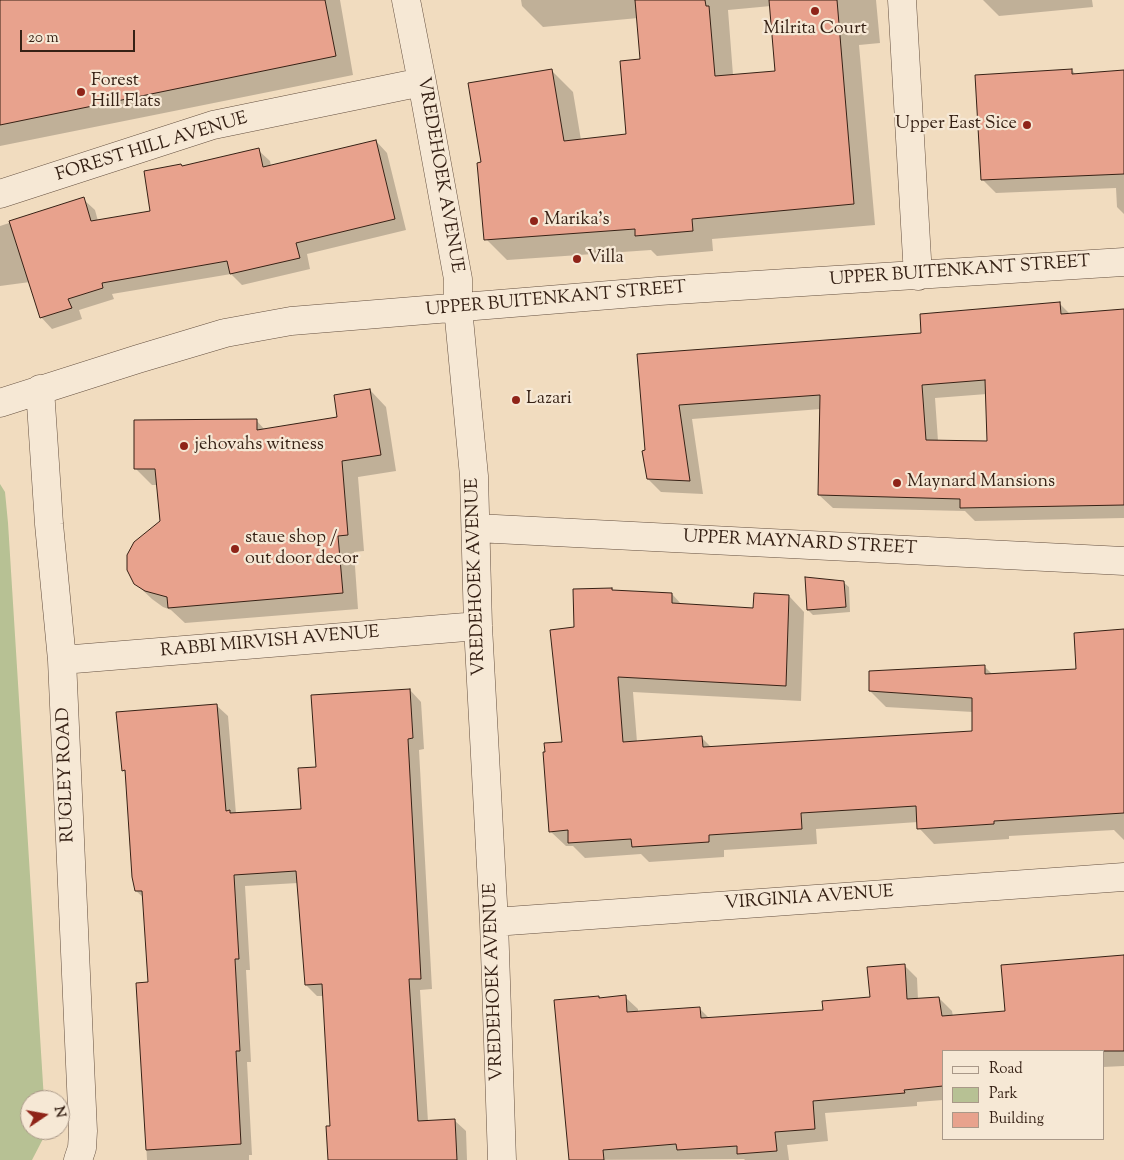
<!DOCTYPE html>
<style>
body{margin:0}
#map{position:relative;width:1124px;height:1160px;overflow:hidden;background:#f1dcbf;font-family:"Sorts Mill Goudy",serif}
canvas{display:block}
.legend{position:absolute;left:942px;top:1050px;width:162px;height:90px;box-sizing:border-box;background:#f6e8d5;border:1px solid #a99888;margin:0;padding:6px 9px;list-style:none;font-size:15px;color:#362115}
.legend li{display:flex;align-items:center;gap:10px;height:25px}
.legend b{width:25px;border:1px solid #a99888}
.north{position:absolute;left:20px;top:1090px;width:50px;height:50px;box-sizing:border-box;background:#f6e8d5;border:1px solid #a99888;border-radius:50%;rotate:78deg;font-size:14px;font-weight:700;line-height:20px;text-align:center;color:#362115}
.north::after{content:'';display:block;margin:auto;width:18px;height:22px;background:#8f2418;clip-path:polygon(50% 0,100% 100%,50% 72%,0 100%)}
.scale{position:absolute;left:20px;top:30px;width:115px;height:22px;box-sizing:border-box;border:2px solid #362115;border-top:0;padding-left:6px;font-size:15px;line-height:18px;white-space:nowrap;color:#362115;-webkit-text-stroke:4px #f6e8d5;paint-order:stroke}
</style>
<div id="map">
<canvas width="1124" height="1160"></canvas>
<ul class="legend">
<li><b style="height:6px;background:#f6e8d5"></b>Road</li>
<li><b style="height:14px;background:#b7c194"></b>Park</li>
<li><b style="height:14px;background:#e8a28d"></b>Building</li>
</ul>
<div class="north">N</div>
<div class="scale">20 m</div>
</div>
<script>
const ctx = document.querySelector('canvas').getContext('2d');
ctx.lineJoin = 'round';
function paint(path, color) { ctx.fillStyle = color; ctx.fill(path, 'evenodd'); }
const poly = rows => new Path2D(rows.map(r => 'M' + r).join(''));
function strokePath(path, color, width, dash) { ctx.strokeStyle = color; ctx.lineWidth = width; ctx.lineCap = dash ? 'butt' : 'round'; ctx.setLineDash(dash || []); ctx.stroke(path); }
function label(font, color, halo, rows, align = 'center') {
  ctx.font = font + ' "Sorts Mill Goudy",serif'; ctx.lineWidth = 4.5; ctx.setLineDash([]); ctx.textBaseline = 'middle'; ctx.strokeStyle = halo; ctx.fillStyle = color; for (const [text, x, y, turn = 0] of rows) {
    ctx.save(); ctx.translate(x, y); ctx.rotate((+turn || 0) * Math.PI / 180); ctx.textAlign = isNaN(turn) ? turn : align; if (halo) ctx.strokeText(text, 0, 0); ctx.fillText(text, 0, 0); ctx.restore();
  }
}
const green = poly([
 [0,484,5,492,8,523,44,1100,30,1100,30,1130,46,1130,46,1133,32,1160,0,1160]
]);
const shadow = poly([
 [18,0,340,0,353,75,0,146,0,77],
 [521,0,876,0,880,43,859,45,875,225,712,239,713,251,657,256,651,250,507,260,486,239,482,163,552,71,573,92,581,140,627,135,641,60,638,18,543,27,522,6],
 [771,6,777,72,733,75,728,10],
 [983,0,1092,0,1093,7,999,16],
 [1072,70,1076,75,1124,71,1124,214,1117,207,1116,188,996,193,982,179],
 [376,141,387,153,406,230,307,254,310,269,242,285,231,274,112,294,114,299,79,310,82,319,52,329,41,317,30,282,0,286,0,226,83,199,95,210,98,221,152,212,182,167,258,150,270,161,271,166],
 [1059,303,1071,315,1124,311,1124,518,975,521,965,511,833,508,819,495,821,409,692,419,703,494,661,492,648,479,638,355,923,334],
 [987,394,988,442,938,441,935,398],
 [370,390,386,407,396,471,358,477,364,551,354,552,358,609,185,623,171,610,163,607,152,599,135,583,161,521,158,485,152,485,136,469,256,420,265,430,339,418],
 [843,582,849,587,850,612,813,615,808,610],
 [613,591,672,594,682,605,754,609,789,596,804,612,801,701,633,692,637,742,701,737,712,748,973,732,973,712,886,707,870,691,984,666,993,675,1077,670,1124,631,1124,840,1114,830,1009,836,1009,839,934,844,919,828,918,822,816,829,817,844,724,850,724,857,649,862,641,854,585,858,573,846,566,846,550,831,563,743,575,628],
 [410,690,421,702,424,749,419,750,432,989,420,990,428,1122,454,1120,466,1131,467,1160,329,1160,331,1127,324,996,317,996,306,985,298,883,245,886,250,970,246,970,251,1062,247,1062,252,1155,249,1155,249,1160,147,1160,138,984,149,983,144,898,136,891,127,774,123,770,216,705,228,716,236,814,302,811,317,768],
 [1124,957,1124,1066,1103,1067,1103,1051,943,1051,943,1100,917,1102,917,1106,825,1113,828,1141,787,1145,789,1160,745,1160,744,1159,571,1160,599,997,601,999,625,997,638,1009,638,1012,699,1008,710,1019,824,1011,872,998,904,965,917,978,918,1000,939,998,952,1011,953,1017,1006,1012]
]);
const building = poly([
 [0,0,325,0,336,56,0,125,0,0],
 [635,0,705,0,706,6,709,6,715,76,775,71,769,0,837,0,854,204,692,219,693,231,635,236,635,229,484,240,477,163,481,162,468,83,552,69,564,141,626,134,620,61,640,59,635,0],
 [1072,69,1072,74,1124,70,1124,174,981,180,975,75,1072,69],
 [376,140,395,219,296,243,300,258,230,274,227,261,102,283,103,288,68,299,72,308,40,318,9,221,84,197,91,221,150,211,144,171,181,164,182,166,259,148,263,167,376,140],
 [1060,302,1061,314,1124,309,1124,505,960,508,960,499,818,495,820,395,679,405,690,481,647,479,642,451,645,450,637,354,921,333,920,314,1060,302],
 [985,380,987,441,926,440,922,385,985,380],
 [370,389,381,455,342,461,348,535,338,536,343,593,168,608,167,597,145,591,134,584,127,570,127,555,134,542,160,521,155,469,134,469,134,420,257,419,257,430,337,417,334,395,370,389],
 [805,577,844,581,846,607,807,610,805,577],
 [612,588,612,590,672,593,672,603,753,608,754,593,789,595,786,686,618,677,623,742,702,736,703,747,972,731,972,698,869,691,869,671,985,665,985,674,1076,669,1074,633,1124,629,1124,813,994,821,994,824,917,829,916,806,801,813,802,829,709,835,709,842,632,847,631,839,568,843,568,830,549,832,543,752,545,752,544,743,562,742,550,630,574,627,573,589,612,588],
 [410,689,413,738,408,739,421,979,409,979,418,1121,455,1119,457,1160,328,1160,326,1126,330,1126,322,984,305,985,296,871,234,875,239,959,235,959,240,1051,236,1051,241,1144,146,1150,136,983,148,982,142,891,135,891,132,877,125,770,122,771,116,712,217,704,226,811,230,810,230,813,301,809,298,768,316,767,311,695,410,689],
 [1124,955,1124,1051,943,1051,943,1086,904,1090,905,1093,813,1101,815,1129,775,1132,777,1151,737,1154,737,1146,677,1150,676,1144,603,1150,604,1160,569,1160,554,1000,599,996,599,998,626,995,627,1012,700,1007,701,1018,823,1010,822,1001,870,997,867,967,905,964,907,999,939,997,942,1016,1005,1011,1001,965,1124,955]
]);
const minor = poly([
 [406,0,422,82,458,279,458,308,474,476,478,626,494,922,502,1160],
 [902,0,918,276],
 [0,194,213,125,422,82],
 [40,389,49,524,62,660,83,1131,82,1148,78,1160],
 [0,403,138,359,225,333,291,321,659,291,1124,262],
 [476,528,1124,561],
 [62,660,478,626],
 [494,922,1124,877]
]);
const markers = [
 [815,11,5,"#8f2418"],
 [81,92,5,"#8f2418"],
 [1027,125,5,"#8f2418"],
 [534,221,5,"#8f2418"],
 [577,259,5,"#8f2418"],
 [516,400,5,"#8f2418"],
 [184,446,5,"#8f2418"],
 [897,483,5,"#8f2418"],
 [235,549,5,"#8f2418"]
];
const poiNames = [
 ["Milrita Court",815,30,"center"],
 ["Forest",91,82],
 ["Hill Flats",91,103],
 ["Upper East Sice",1017,125,"right"],
 ["Marika's",544,221],
 ["Villa",587,259],
 ["Lazari",526,400],
 ["jehovahs witness",194,446],
 ["Maynard Mansions",907,483],
 ["staue shop /",245,539],
 ["out door decor",245,560]
];
const streetNames = [
 ["FOREST HILL AVENUE",152,148,-17],
 ["VREDEHOEK AVENUE",439,175,80],
 ["UPPER BUITENKANT STREET",960,272,-4],
 ["UPPER BUITENKANT STREET",556,300,-5],
 ["UPPER MAYNARD STREET",800,544,3],
 ["VREDEHOEK AVENUE",477,577,-92],
 ["RABBI MIRVISH AVENUE",270,643,-5],
 ["RUGLEY ROAD",67,775,-92],
 ["VIRGINIA AVENUE",809,899,-4],
 ["VREDEHOEK AVENUE",495,982,-92]
];
paint(green, '#b7c194');
paint(shadow, '#0003');
paint(building, '#e8a28d');
strokePath(building, '#362115', 1);
strokePath(minor, '#655040', 29);
strokePath(minor, '#f6e8d5', 28);
for (const [x, y, r, color] of markers) { const dot = new Path2D(); dot.arc(x, y, r, 0, 2 * Math.PI); ctx.fillStyle = color; ctx.fill(dot); strokePath(dot, '#f6e8d5', 2); }
label('18px', '#362115', '#f6e8d5', poiNames, 'left');
label('18px', '#362115', '#f6e8d5', streetNames);
</script>
